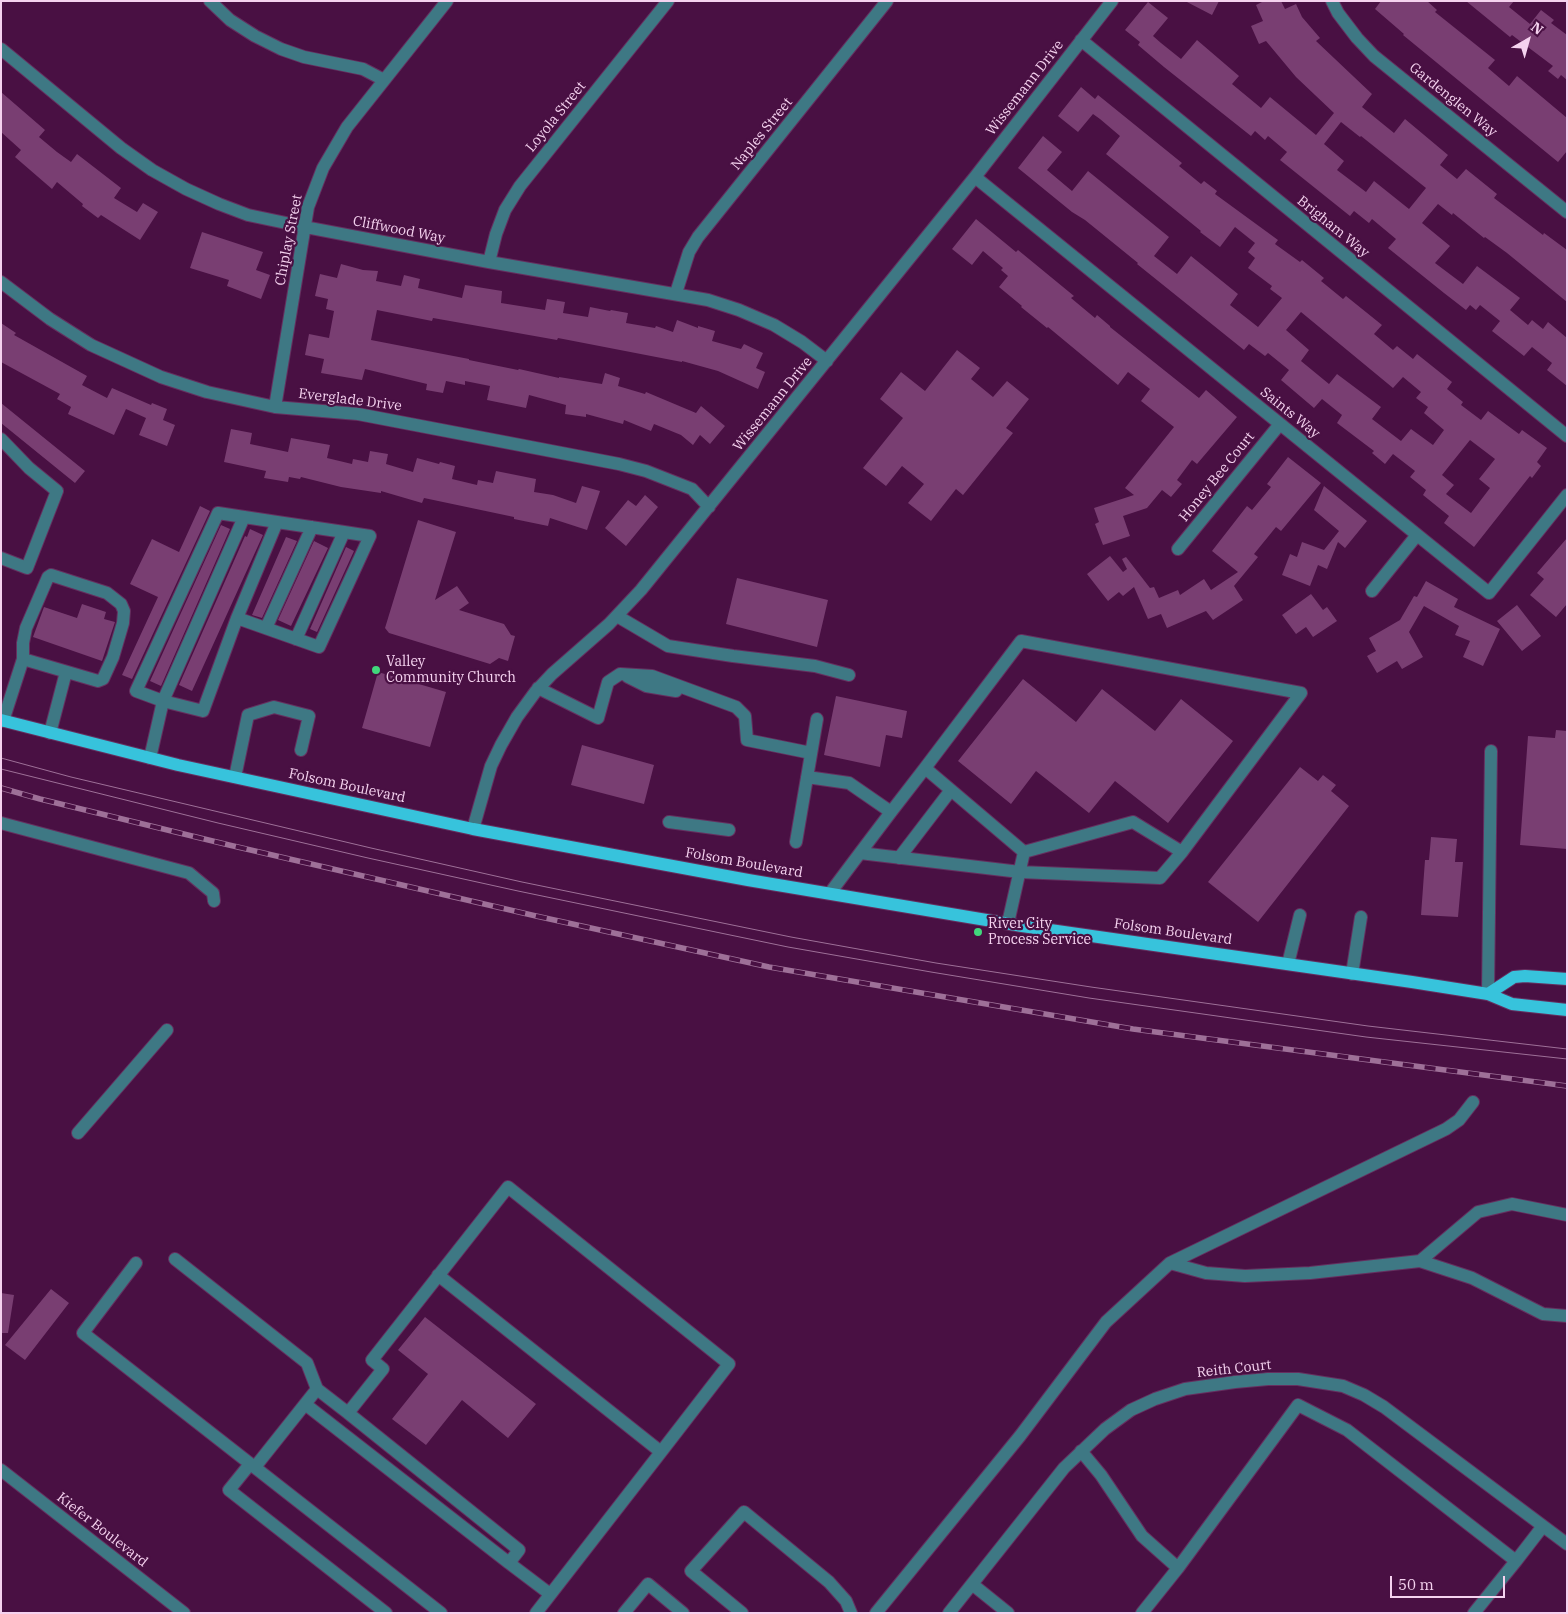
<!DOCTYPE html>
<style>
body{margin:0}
#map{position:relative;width:1568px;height:1614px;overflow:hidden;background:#491043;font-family:"IBM Plex Serif",serif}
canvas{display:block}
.frame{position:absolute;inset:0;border:2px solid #f5d2ef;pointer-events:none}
.north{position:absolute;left:1503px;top:15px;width:50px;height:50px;-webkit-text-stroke:4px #491043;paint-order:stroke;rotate:38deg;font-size:14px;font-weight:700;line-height:20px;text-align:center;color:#f5d2ef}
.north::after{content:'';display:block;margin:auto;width:18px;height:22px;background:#f5d2ef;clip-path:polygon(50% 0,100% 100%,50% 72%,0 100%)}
.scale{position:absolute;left:1390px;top:1576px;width:115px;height:22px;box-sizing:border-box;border:2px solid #f5d2ef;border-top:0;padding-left:6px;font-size:15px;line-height:18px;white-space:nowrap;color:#f5d2ef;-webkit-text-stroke:4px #491043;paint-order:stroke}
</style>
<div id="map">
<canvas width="1568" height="1614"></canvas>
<div class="frame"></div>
<div class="north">N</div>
<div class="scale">50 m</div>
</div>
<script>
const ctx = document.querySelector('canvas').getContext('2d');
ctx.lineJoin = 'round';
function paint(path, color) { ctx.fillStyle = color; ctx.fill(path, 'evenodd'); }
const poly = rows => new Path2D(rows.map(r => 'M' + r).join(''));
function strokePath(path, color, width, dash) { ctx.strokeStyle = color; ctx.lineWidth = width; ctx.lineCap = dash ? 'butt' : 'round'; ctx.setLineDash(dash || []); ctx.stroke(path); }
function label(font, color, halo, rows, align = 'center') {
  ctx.font = font + ' "IBM Plex Serif",serif'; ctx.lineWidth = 4.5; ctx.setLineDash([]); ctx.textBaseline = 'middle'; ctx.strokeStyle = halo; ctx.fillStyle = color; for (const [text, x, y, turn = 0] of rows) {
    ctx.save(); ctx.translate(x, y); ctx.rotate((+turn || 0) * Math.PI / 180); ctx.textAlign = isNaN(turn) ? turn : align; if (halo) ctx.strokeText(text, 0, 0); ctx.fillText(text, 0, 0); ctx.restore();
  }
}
const building = poly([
 [1185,1,1219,1,1212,15],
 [1264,1,1281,1,1285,9,1296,4,1302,17,1320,38,1316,41,1372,94,1362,107,1394,133,1405,119,1448,155,1440,165,1457,179,1466,169,1497,194,1494,198,1543,235,1544,233,1567,250,1567,302,1507,253,1485,237,1484,238,1453,213,1452,215,1438,204,1422,223,1450,246,1435,263,1463,284,1477,266,1520,298,1510,310,1528,325,1532,320,1543,329,1548,322,1567,338,1567,386,1547,370,1552,363,1532,347,1524,356,1492,331,1500,321,1480,305,1476,310,1470,305,1466,310,1444,293,1388,248,1396,239,1372,219,1369,223,1354,211,1350,216,1280,160,1287,152,1268,136,1265,140,1255,131,1251,136,1164,67,1138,45,1140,42,1125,30,1148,2,1168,18,1153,36,1161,43,1181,59,1197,40,1239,76,1232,84,1261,108,1270,97,1316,135,1334,113,1296,77,1266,41,1259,44,1251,26,1263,21,1256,5],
 [1341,122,1360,137,1361,136,1426,188,1409,209,1374,181,1366,192,1337,170,1344,161,1324,144],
 [1381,1,1427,1,1437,10,1435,12,1495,60,1488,68,1509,86,1517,76,1567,118,1567,151,1558,162,1403,35,1404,34,1375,9],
 [1466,1,1514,1,1509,7,1530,24,1541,10,1554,20,1551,23,1567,35,1567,80,1561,75,1558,79,1548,71,1553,66,1512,35,1510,37],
 [1081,87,1095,99,1098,95,1182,163,1179,166,1201,184,1204,181,1217,191,1215,194,1278,240,1275,244,1300,262,1302,260,1324,278,1321,281,1343,299,1346,296,1382,325,1374,334,1393,350,1397,346,1413,359,1417,354,1452,382,1447,389,1463,402,1461,405,1481,420,1488,411,1519,434,1522,430,1547,448,1537,462,1541,466,1532,478,1530,476,1474,547,1444,523,1449,516,1423,495,1426,490,1410,477,1415,471,1393,454,1385,464,1372,453,1374,451,1337,423,1342,415,1322,399,1314,408,1281,380,1289,370,1268,353,1265,356,1249,344,1244,350,1137,264,1138,263,1085,220,1072,212,1018,168,1043,136,1062,152,1047,170,1072,191,1088,171,1169,237,1154,256,1177,274,1191,256,1238,294,1230,305,1258,327,1282,298,1270,289,1272,286,1248,268,1255,258,1248,252,1255,243,1235,227,1220,247,1200,232,1201,231,1106,154,1120,136,1100,119,1093,114,1078,132,1058,116],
 [1301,312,1393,388,1403,377,1421,392,1416,398,1428,407,1424,413,1444,430,1433,445,1411,429,1401,441,1372,419,1381,407,1337,374,1329,384,1301,361,1309,350,1286,330],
 [1470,440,1495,459,1479,479,1490,488,1471,513,1446,494,1454,485,1442,475],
 [1,92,45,130,39,137,57,152,71,162,77,154,121,188,114,198,137,212,143,203,158,212,140,240,101,215,98,218,82,206,83,204,57,182,52,189,15,157,21,150,1,132],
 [976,219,1016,252,1018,250,1074,296,1071,298,1095,318,1097,315,1110,326,1110,327,1199,398,1206,390,1237,417,1197,464,1192,460,1177,480,1182,484,1171,497,1162,490,1147,508,1123,516,1130,536,1103,545,1095,524,1099,522,1094,508,1134,495,1125,488,1174,427,1141,401,1150,389,1128,372,1118,385,1048,327,1047,328,1021,307,1022,306,999,287,1008,276,1001,270,1003,268,983,251,972,265,952,249],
 [202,232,263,252,256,270,270,275,261,299,227,286,229,280,190,268],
 [341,264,363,270,378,271,376,281,401,286,404,275,420,279,418,288,462,298,465,285,502,291,501,303,545,310,547,299,565,302,563,313,588,317,590,307,610,311,611,310,628,313,626,323,655,328,656,326,673,332,677,320,698,328,698,326,715,331,712,341,741,349,744,344,763,353,756,368,765,372,758,389,718,371,682,361,682,362,558,338,557,340,433,318,432,321,377,310,371,340,469,359,469,360,518,370,519,369,559,378,559,377,602,384,605,373,620,378,618,386,645,394,646,392,696,413,701,406,725,426,710,444,700,435,693,445,681,435,654,424,651,431,624,420,623,424,586,414,586,417,565,414,566,405,529,395,526,408,487,400,490,386,465,381,465,385,446,381,443,393,426,390,427,384,365,369,362,380,321,373,324,359,305,355,309,334,329,338,334,311,326,309,328,299,315,296,320,274,337,278],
 [1,323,16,333,14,335,87,376,82,385,107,398,112,388,151,405,152,403,167,409,163,420,175,425,167,446,139,435,146,418,126,409,114,435,68,414,71,407,57,399,60,394,1,362],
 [957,350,980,368,971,379,993,397,1007,381,1029,399,1006,428,1013,433,963,495,956,489,931,521,908,503,924,484,902,466,886,486,863,468,903,418,880,399,901,372,925,391],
 [1,403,85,471,75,483,1,423],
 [231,429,252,433,250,444,288,452,291,438,330,445,327,458,352,464,353,459,368,462,370,451,388,454,386,464,413,472,417,458,439,464,440,462,455,466,452,479,477,485,478,480,493,483,496,471,536,479,534,492,553,495,576,503,582,486,600,491,587,530,550,518,548,526,514,519,514,517,424,498,422,503,381,491,381,493,341,487,301,477,300,479,289,477,288,482,264,478,266,471,224,462],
 [1288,457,1321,483,1281,531,1276,527,1254,554,1258,557,1234,586,1243,600,1213,620,1206,611,1167,628,1161,614,1148,619,1134,587,1123,596,1119,592,1108,601,1087,574,1110,556,1123,572,1127,569,1122,559,1126,557,1150,588,1154,587,1159,598,1178,590,1180,595,1204,579,1211,590,1238,572,1212,551,1247,506,1252,510,1271,487,1267,484],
 [1324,486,1367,521,1345,548,1338,542,1327,569,1318,565,1310,586,1282,575,1290,554,1297,557,1302,542,1324,550,1339,531,1314,510],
 [645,495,658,507,626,546,605,528,628,500,636,506],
 [200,506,210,511,132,679,122,675,158,597,130,584,152,539,179,552],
 [418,520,456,532,435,600,457,586,469,603,459,610,504,624,511,635,515,636,508,661,499,658,490,664,389,633,385,628],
 [221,525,230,529,161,686,150,681],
 [250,529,263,535,192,691,179,685,245,536,247,537],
 [286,537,297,541,262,618,252,615],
 [1567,538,1567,604,1556,617,1530,595,1544,579,1537,573],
 [314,541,328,548,291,626,278,620],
 [346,547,354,551,317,632,310,629],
 [737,578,828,600,817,647,726,624],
 [1426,581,1458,599,1454,607,1500,629,1483,666,1463,657,1470,641,1455,635,1459,626,1424,606,1409,632,1423,657,1402,669,1397,661,1377,673,1367,656,1376,651,1369,638,1400,620,1414,596,1417,597],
 [1311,594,1323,610,1327,607,1337,621,1313,637,1306,627,1296,634,1282,615],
 [82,604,106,612,104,619,115,622,102,661,33,637,44,607,77,618],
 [1517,605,1541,636,1522,651,1497,621],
 [378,672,446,692,430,747,362,728],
 [1023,679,1076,722,1102,689,1155,731,1181,699,1233,741,1168,823,1115,781,1089,813,1036,771,1011,804,958,761],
 [836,696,907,711,902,738,886,735,880,767,824,755],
 [1556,730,1567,731,1567,849,1520,845,1528,736,1555,738],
 [582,745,654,765,644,804,571,785],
 [1300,767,1318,781,1323,775,1336,785,1331,791,1349,806,1258,922,1208,882],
 [1431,837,1457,839,1455,862,1463,862,1458,917,1421,915,1425,860,1429,860],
 [51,1289,69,1303,25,1360,5,1345],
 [1,1293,14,1295,8,1333,1,1333],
 [425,1317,536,1404,508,1438,462,1400,426,1445,392,1419,428,1374,398,1350]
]);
const minor = poly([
 [210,1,230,20,255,36,281,49,304,57,363,69,384,80],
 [1332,1,1338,13,1357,38,1374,56,1567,212],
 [1081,40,1567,436],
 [1,49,121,148,152,170,186,189,219,204,248,215,305,227,489,262,708,300,739,310,774,325,802,342,827,361],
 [975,177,1489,593,1567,495],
 [489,262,496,234,505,210,520,186,668,1],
 [1,282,50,319,91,345,161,377,207,392,275,407,358,414,619,464,646,471,692,489,709,507],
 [676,293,689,252,698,237,887,1],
 [275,407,308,207,323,168,347,127,447,1],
 [1,439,29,468,57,491,27,568,1,558],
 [1178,549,1280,424],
 [1372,591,1417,535],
 [617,616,668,646,733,656,815,666,849,675],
 [237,618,319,647,370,536,344,532,277,522,218,513,136,691,163,701,203,711,237,618,277,522],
 [266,628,312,527],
 [296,639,344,532],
 [628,677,646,686,676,691],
 [538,688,598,718,608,682,620,674,652,676,736,707,745,716,747,740,811,753],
 [3,721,23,659,23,643,26,628,48,577,51,575,107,593,121,604,124,611,123,623,113,657,103,679,98,681,23,659],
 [50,733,66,672],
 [150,758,163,701,244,517],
 [925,768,1024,852,1133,822,1182,852],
 [235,777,248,715,274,707,309,716,301,750],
 [807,777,849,783,891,812],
 [669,822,729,830],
 [1,823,189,873,213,893,214,901],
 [473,829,491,766,501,745,517,717,536,691,552,674,609,624,641,590,975,177,1112,1],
 [796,842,817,719],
 [899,858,951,790],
 [830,893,860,853,891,812,925,768,1021,641,1301,693,1182,852,1160,878,1020,872,860,853],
 [1008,923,1024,852],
 [1288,964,1300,915],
 [1352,974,1361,917],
 [1488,994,1491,751],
 [78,1133,167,1030],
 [175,1259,307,1363,317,1389],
 [1420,1261,1478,1212,1512,1204,1567,1215],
 [136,1263,83,1333,441,1613],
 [1170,1263,1206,1273,1245,1276,1310,1273,1420,1261,1472,1278,1543,1314,1567,1316],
 [438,1275,661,1452,536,1613],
 [305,1404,509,1563],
 [348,1413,519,1550,509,1563,550,1594],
 [1081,1451,1101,1475,1142,1536,1178,1568],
 [250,1464,229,1490,386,1613],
 [255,1467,317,1389,348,1413,383,1369,372,1360,508,1187,729,1364,661,1452],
 [1,1470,184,1613],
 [972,1584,1008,1613],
 [624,1613,648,1584,683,1613],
 [742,1613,691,1571,744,1512,829,1582,846,1601,851,1613],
 [876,1613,1020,1436,1106,1322,1170,1263,1446,1129,1459,1120,1473,1102],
 [949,1613,1064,1468,1105,1429,1131,1410,1155,1399,1185,1389,1235,1382,1268,1379,1298,1379,1343,1386,1364,1395,1384,1407,1567,1544],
 [1142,1613,1178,1568,1298,1405,1347,1430,1516,1561,1543,1526],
 [1474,1613,1516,1561]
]);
const major = poly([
 [1,720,178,765,473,829,748,880,1022,926,1412,982,1488,994,1512,1004,1567,1010],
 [1488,994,1514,977,1525,976,1567,979]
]);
const tram = poly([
 [1,758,71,777,371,848,522,882,791,937,936,963,1091,987,1368,1026,1567,1049],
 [1,769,218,823,368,858,518,891,788,947,931,972,1089,998,1366,1037,1567,1059]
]);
const rail = poly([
 [1,788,40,799,229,845,536,916,769,967,1133,1029,1567,1086]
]);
const markers = [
 [376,670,5,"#41d77c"],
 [978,932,5,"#41d77c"]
];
const streetNames = [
 ["Wissemann Drive",1025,88,-52],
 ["Gardenglen Way",1453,100,39],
 ["Loyola Street",556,117,-51],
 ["Naples Street",762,134,-51],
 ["Brigham Way",1333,227,39],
 ["Cliffwood Way",399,230,11],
 ["Chiplay Street",289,240,-79],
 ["Everglade Drive",350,400,7],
 ["Wissemann Drive",773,404,-51],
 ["Saints Way",1290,413,39],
 ["Honey Bee Court",1217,477,-51],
 ["Folsom Boulevard",347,786,12],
 ["Folsom Boulevard",744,863,10],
 ["Folsom Boulevard",1173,932,8],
 ["Reith Court",1234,1369,-6],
 ["Kiefer Boulevard",102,1530,38]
];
const poiNames = [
 ["Valley",386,662],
 ["Community Church",386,678],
 ["River City",988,924],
 ["Process Service",988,940]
];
paint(building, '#793e72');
strokePath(minor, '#652f5f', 14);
strokePath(major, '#652f5f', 14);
strokePath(minor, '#3e7884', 12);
strokePath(major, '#37c3dc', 12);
strokePath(tram, '#9e7098', 1);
strokePath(rail, '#9e7098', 5.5);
strokePath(rail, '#491043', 4, [11]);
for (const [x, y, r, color] of markers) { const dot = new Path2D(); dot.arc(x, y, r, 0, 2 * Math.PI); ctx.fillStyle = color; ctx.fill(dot); strokePath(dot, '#491043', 2); }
label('14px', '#f5d2ef', '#491043', streetNames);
label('14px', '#f5d2ef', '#491043', poiNames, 'left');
</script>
